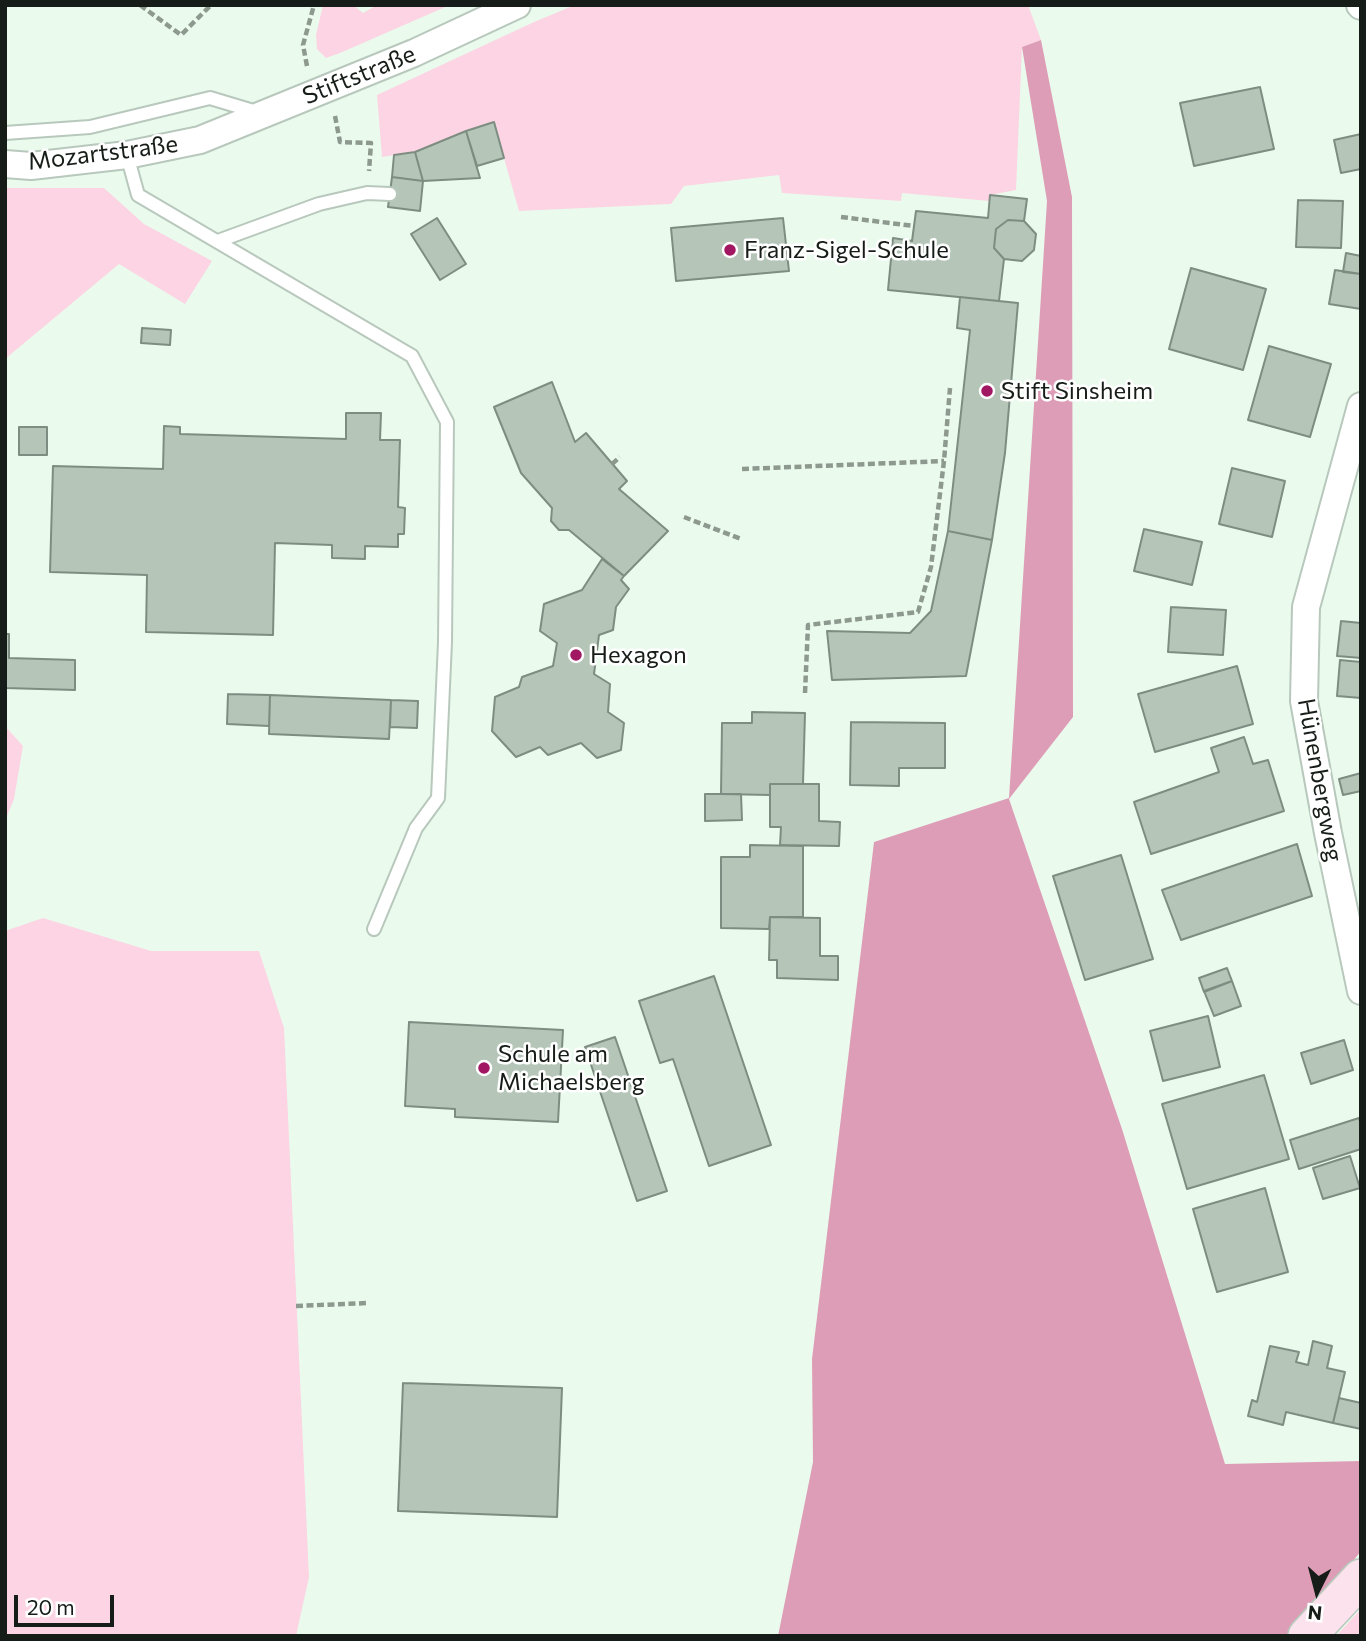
<!DOCTYPE html>
<meta charset="utf-8">
<style>
body{margin:0}
#map{position:relative;width:1366px;height:1641px;overflow:hidden;background:#eafbee;font-family:Commissioner,sans-serif}
canvas{display:block}
.frame{position:absolute;inset:0;border:7px solid #161c17;pointer-events:none}
.north{position:absolute;left:1282px;top:1557px;width:70px;height:70px;-webkit-text-stroke:5px #fff;paint-order:stroke;rotate:186deg;font-size:19px;font-weight:700;line-height:28px;text-align:center;color:#161c17}
.north::after{content:'';display:block;margin:auto;width:24px;height:32px;background:#161c17;clip-path:polygon(50% 0,100% 100%,50% 72%,0 100%)}
.scale{position:absolute;left:14px;top:1595px;width:100px;height:32px;box-sizing:border-box;border:4px solid #161c17;border-top:0;padding-left:9px;font-size:21px;line-height:24px;white-space:nowrap;color:#161c17;-webkit-text-stroke:5px #fff;paint-order:stroke}
</style>
<div id="map">
<canvas width="1366" height="1641"></canvas>
<div class="frame"></div>
<div class="north">N</div>
<div class="scale">20 m</div>
</div>
<script>
const ctx = document.querySelector('canvas').getContext('2d');
ctx.lineJoin = 'round';
function paint(path, color) { ctx.fillStyle = color; ctx.fill(path, 'evenodd'); }
const poly = rows => new Path2D(rows.map(r => 'M' + r).join(''));
function strokePath(path, color, width, dash) { ctx.strokeStyle = color; ctx.lineWidth = width; ctx.lineCap = dash ? 'butt' : 'round'; ctx.setLineDash(dash || []); ctx.stroke(path); }
function label(font, color, halo, rows, align = 'center') {
  ctx.font = font + ' Commissioner,sans-serif'; ctx.lineWidth = 5; ctx.setLineDash([]); ctx.textBaseline = 'middle'; ctx.strokeStyle = halo; ctx.fillStyle = color; for (const [text, x, y, turn = 0] of rows) {
    ctx.save(); ctx.translate(x, y); ctx.rotate((+turn || 0) * Math.PI / 180); ctx.textAlign = isNaN(turn) ? turn : align; if (halo) ctx.strokeText(text, 0, 0); ctx.fillText(text, 0, 0); ctx.restore();
  }
}
const green = poly([
 [323,5,353,5,363,13,377,5,450,5,340,53,326,58,317,49,316,35],
 [575,5,1028,5,1041,40,1022,47,1016,190,990,195,989,201,902,193,901,201,782,193,779,175,684,186,671,204,519,211,494,123,466,131,415,152,382,157,377,95,534,22],
 [5,188,104,188,144,224,212,261,185,304,119,264,5,359],
 [5,726,23,746,14,799,5,821],
 [43,918,151,951,259,951,284,1028,309,1577,296,1636,5,1636,5,931],
 [1361,1609,1361,1636,1336,1636]
]);
const forest = poly([
 [1041,40,1072,197,1073,717,1009,799,1122,1129,1225,1464,1361,1461,1361,1551,1314,1610,1285,1636,778,1636,813,1462,812,1359,874,842,1009,798,1047,201,1022,47]
]);
const building = poly([
 [1260,87,1274,149,1194,166,1180,103,1260,87],
 [494,122,504,158,477,166,466,131,494,122],
 [466,131,480,178,423,181,415,152,466,131],
 [1361,134,1361,169,1341,173,1334,140,1361,134],
 [415,152,423,181,392,177,394,155,415,152],
 [392,177,423,181,420,211,388,207,392,177],
 [990,195,1027,199,1024,221,1008,220,996,229,994,248,1004,259,999,301,888,290,893,238,912,241,916,211,988,218,990,195],
 [1298,200,1343,201,1341,248,1296,247,1298,200],
 [437,218,466,264,440,280,411,234,437,218],
 [783,218,789,271,676,281,671,228,783,218],
 [1008,220,1024,221,1036,234,1034,250,1022,261,1004,259,994,248,996,229,1008,220],
 [1346,253,1361,256,1361,274,1343,272,1346,253],
 [1191,268,1266,289,1243,370,1169,349,1191,268],
 [1335,270,1361,274,1361,309,1329,304,1335,270],
 [960,297,1018,303,1005,453,992,540,948,531,970,330,957,328,960,297],
 [142,328,171,330,170,345,141,343,142,328],
 [1269,346,1331,364,1310,437,1248,420,1269,346],
 [552,382,575,442,586,433,627,481,619,489,668,531,624,576,569,530,559,530,551,521,552,508,521,473,494,407,552,382],
 [346,413,381,413,380,440,400,440,398,507,405,508,404,534,398,534,398,547,365,546,365,559,332,558,332,545,275,543,273,635,146,632,147,575,50,572,53,466,163,469,164,426,180,427,180,434,346,439,346,413],
 [19,427,47,427,47,455,19,455,19,427],
 [1232,468,1285,481,1272,537,1219,524,1232,468],
 [1144,529,1202,542,1192,585,1134,571,1144,529],
 [948,531,992,540,966,676,832,680,827,631,910,633,931,611,948,531],
 [602,559,624,576,621,580,629,589,616,607,613,630,599,635,594,674,610,684,608,712,624,723,621,750,597,758,581,743,548,755,540,747,516,757,492,731,495,697,519,687,522,677,553,666,557,643,540,631,544,604,582,590,602,559],
 [1171,607,1226,610,1223,655,1168,652,1171,607],
 [1341,621,1361,623,1361,658,1337,656,1341,621],
 [5,634,9,634,9,658,75,660,75,690,5,688,5,634],
 [1340,660,1361,662,1361,698,1337,696,1340,660],
 [1237,666,1253,724,1155,752,1138,694,1237,666],
 [228,694,270,695,269,726,227,724,228,694],
 [270,695,391,700,389,739,269,734,270,695],
 [391,700,418,701,417,728,390,727,391,700],
 [752,712,805,713,803,784,770,784,770,795,721,794,722,723,752,723,752,712],
 [851,722,945,723,945,768,899,768,899,786,850,785,851,722],
 [1244,737,1253,764,1268,760,1284,811,1151,854,1134,802,1219,772,1211,748,1244,737],
 [1361,773,1361,791,1343,795,1339,779,1361,773],
 [770,784,819,784,819,821,840,822,839,846,780,845,781,827,770,827,770,784],
 [705,794,741,794,742,820,705,821,705,794],
 [1297,844,1312,896,1181,940,1162,890,1297,844],
 [750,845,803,846,803,917,770,917,769,929,721,928,721,857,750,857,750,845],
 [1121,855,1153,959,1085,980,1053,876,1121,855],
 [770,917,820,918,820,956,838,956,838,980,777,978,777,960,769,960,770,917],
 [1227,968,1232,981,1204,992,1199,978,1227,968],
 [714,976,771,1145,709,1166,673,1059,660,1063,639,1001,714,976],
 [1232,981,1241,1006,1214,1016,1204,991,1232,981],
 [1208,1016,1220,1067,1163,1081,1150,1031,1208,1016],
 [409,1022,563,1030,558,1122,455,1117,455,1109,405,1106,409,1022],
 [615,1037,667,1191,637,1201,585,1047,615,1037],
 [1344,1040,1353,1070,1311,1084,1301,1053,1344,1040],
 [1264,1075,1289,1159,1187,1189,1162,1104,1264,1075],
 [1359,1118,1361,1125,1361,1149,1299,1169,1290,1140,1359,1118],
 [1350,1156,1360,1188,1323,1199,1313,1168,1350,1156],
 [1265,1188,1288,1272,1217,1292,1193,1209,1265,1188],
 [1313,1341,1332,1346,1327,1368,1345,1372,1333,1423,1286,1412,1283,1425,1248,1416,1252,1400,1257,1402,1270,1346,1299,1352,1296,1362,1308,1365,1313,1341],
 [403,1383,562,1388,557,1517,398,1511,403,1383],
 [1339,1398,1361,1403,1361,1429,1333,1423,1339,1398]
]);
const path = poly([
 [140,5,181,35,211,5],
 [307,66,303,45,314,5],
 [335,116,340,142,371,143,369,171],
 [841,217,914,226],
 [612,464,620,457],
 [742,469,944,461],
 [684,517,741,539],
 [805,693,808,625,918,612,931,567,944,461,950,388],
 [296,1306,368,1303]
]);
const lane = poly([
 [5,133,90,127,210,98,260,113],
 [127,155,138,195,412,356,447,422,445,642,438,798,416,828,374,929],
 [218,241,319,204,367,193,390,194]
]);
const street = poly([
 [1360,5,1361,6],
 [5,164,31,166,127,155,200,140,414,53,517,5],
 [1361,406,1306,607,1304,701,1328,833,1361,991]
]);
const secondary = poly([
 [1307,1636,1361,1578]
]);
const markers = [
 [730,250,7,"#a11761"],
 [987,391,7,"#a11761"],
 [576,655,7,"#a11761"],
 [484,1068,7,"#a11761"]
];
const streetNames = [
 ["Stiftstraße",359,75,-22],
 ["Mozartstraße",103,153,-7],
 ["Hünenbergweg",1320,780,80]
];
const poiNames = [
 ["Franz-Sigel-Schule",744,250],
 ["Stift Sinsheim",1001,391],
 ["Hexagon",590,655],
 ["Schule am",498,1054],
 ["Michaelsberg",498,1082]
];
paint(green, '#fcd4e3');
paint(forest, '#de9db6');
paint(building, '#b5c5b8');
strokePath(building, '#7e8d81', 2);
strokePath(lane, '#b8c8bc', 16);
strokePath(street, '#b8c8bc', 30);
strokePath(secondary, '#b8c8bc', 40);
strokePath(path, '#8d998f', 4.5, [7, 3.5]);
strokePath(lane, '#fff', 12);
strokePath(street, '#fff', 26);
strokePath(secondary, '#fbe2ec', 37);
for (const [x, y, r, color] of markers) { const dot = new Path2D(); dot.arc(x, y, r, 0, 2 * Math.PI); ctx.fillStyle = color; ctx.fill(dot); strokePath(dot, '#fff', 2.5); }
label('24px', '#161c17', '#fff', streetNames);
label('24px', '#161c17', '#fff', poiNames, 'left');
</script>
